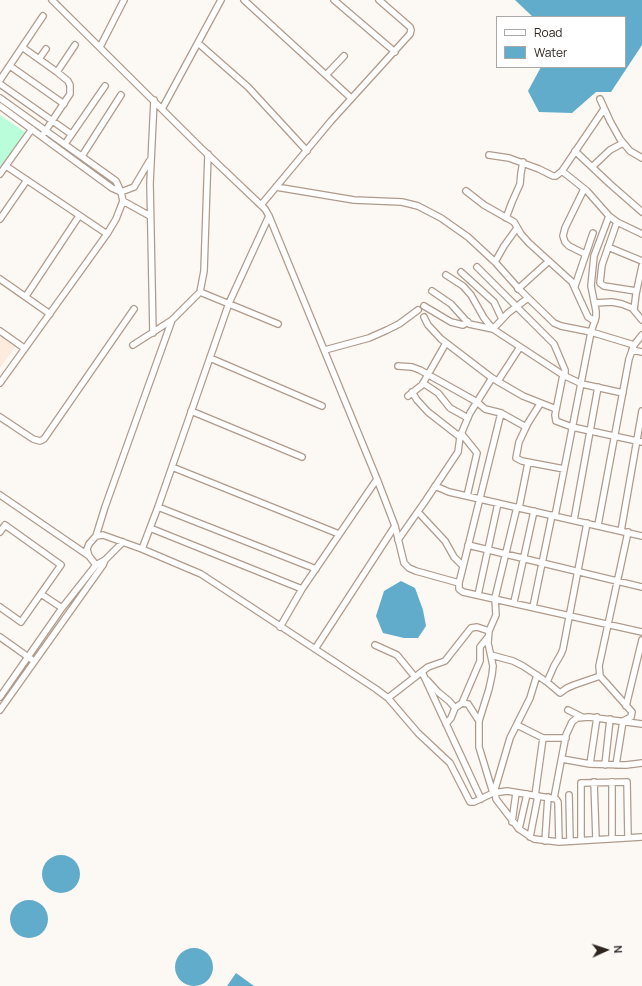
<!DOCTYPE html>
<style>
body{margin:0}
#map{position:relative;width:642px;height:986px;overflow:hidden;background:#fcf8f4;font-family:Manrope,sans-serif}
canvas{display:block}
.legend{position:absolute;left:496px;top:16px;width:130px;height:52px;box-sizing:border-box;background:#fff;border:1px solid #aba8a5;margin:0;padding:5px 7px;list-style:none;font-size:12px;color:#2d251e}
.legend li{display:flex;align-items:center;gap:8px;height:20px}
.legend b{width:20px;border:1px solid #aba8a5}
.north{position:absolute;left:586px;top:930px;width:40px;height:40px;-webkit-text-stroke:3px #fff;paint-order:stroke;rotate:87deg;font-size:11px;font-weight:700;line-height:16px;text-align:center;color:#2d251e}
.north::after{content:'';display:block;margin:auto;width:14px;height:18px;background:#2d251e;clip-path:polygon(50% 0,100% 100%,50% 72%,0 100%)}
</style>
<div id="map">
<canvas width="642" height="986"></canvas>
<ul class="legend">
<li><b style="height:5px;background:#fff"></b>Road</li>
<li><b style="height:11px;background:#61acca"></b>Water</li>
</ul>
<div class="north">N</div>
</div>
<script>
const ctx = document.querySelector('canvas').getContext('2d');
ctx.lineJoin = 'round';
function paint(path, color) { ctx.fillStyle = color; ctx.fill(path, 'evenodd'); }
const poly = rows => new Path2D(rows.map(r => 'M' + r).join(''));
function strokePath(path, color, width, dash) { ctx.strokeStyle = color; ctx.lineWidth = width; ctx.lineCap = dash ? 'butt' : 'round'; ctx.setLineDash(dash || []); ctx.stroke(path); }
const built = poly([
 [0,337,15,347,0,368]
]);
const green = poly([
 [0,115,25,132,0,168]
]);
const water = poly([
 [515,0,642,0,642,45,611,92,596,92,572,113,539,112,528,91,541,67,625,67,625,17,533,17],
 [401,581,415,588,423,610,426,626,418,638,404,638,383,633,376,616,384,591],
 '42 874a19 19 0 1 1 38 0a19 19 0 1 1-38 0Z',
 '10 919a19 19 0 1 1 38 0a19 19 0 1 1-38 0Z',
 '175 967a19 19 0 1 1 38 0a19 19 0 1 1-38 0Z',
 [236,973,254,986,227,986]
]);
const street = poly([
 [52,0,201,148,265,209,269,216,377,479,395,526,404,563,409,568,416,571,459,583],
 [244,0,351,98],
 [334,0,395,52],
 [198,43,248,87,307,151],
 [22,47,57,72,68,81,70,85,70,94,44,133],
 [100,47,124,0],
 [39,59,46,49],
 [10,66,64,104],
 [57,72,75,45],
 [326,75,344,56],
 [0,80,43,16],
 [0,84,71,134],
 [0,98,116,181,121,192,123,201,116,219,107,234,0,383],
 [600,99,610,121,620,139,630,151,642,158],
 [0,106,112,188,121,192,134,187,150,160],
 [162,109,221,0],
 [65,144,105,86],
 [575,151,610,184,642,212],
 [489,155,509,158,539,169,553,176,556,176,562,171,604,109],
 [82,156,121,95],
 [6,166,107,234],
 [592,167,610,150,623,143],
 [562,171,587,191,609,216,617,222,642,234],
 [0,174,32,129],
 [276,187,354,200,402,202,418,206,441,218,468,237,495,262,520,290,554,323,561,326,591,332,634,345],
 [584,189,565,228,563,236,565,242,569,246,585,254],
 [466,191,484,205,514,222,521,234,529,243,572,282,588,317,595,321],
 [123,201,150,216],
 [261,205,331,121,410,34,411,30,410,27,379,0],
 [506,218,512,202,520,184,521,173,523,162],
 [0,219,27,180],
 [617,222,602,265,600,283,604,286,636,291],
 [608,247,642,261],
 [495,262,504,246,517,228],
 [477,267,554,344,565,370,565,376],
 [461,272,494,302,502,319],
 [446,275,463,286,471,295,484,318,493,329,508,313,528,298],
 [0,279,50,314],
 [575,286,593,233],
 [518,289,549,261],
 [432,291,451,304,469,324,493,329,563,375,582,384,623,393],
 [200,292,278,324],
 [26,296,79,216],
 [595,303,612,302,622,304,632,308,642,320],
 [424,306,451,322,463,325,468,322],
 [634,310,636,294,642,266],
 [424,317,428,325,441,339,492,378,523,396,556,409],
 [0,331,24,348],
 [153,333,150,183,154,100],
 [133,345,172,320,200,292,204,271,208,154],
 [325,350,369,338,387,330,399,324,418,310],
 [632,350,642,352],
 [210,358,322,406],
 [398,366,412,367,420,370,477,402,485,409,501,413,526,427],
 [563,375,555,415,556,421,572,427,642,442],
 [498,381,520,347],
 [423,383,438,393,450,408,468,418],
 [412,392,417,400,428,412,460,437],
 [408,396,422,385,446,343],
 [540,404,528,423,519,442,516,458,522,461,564,469],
 [191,411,302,457],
 [501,413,459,583,459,589,463,592,642,632],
 [0,417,33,439,40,441,44,439,134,309],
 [461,433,477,453,467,496],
 [172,467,339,534],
 [435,486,449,492,642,536],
 [0,495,89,556],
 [158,507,316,569],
 [519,508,528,463],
 [418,512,445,541,454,557,463,566],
 [555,516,591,332,596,317,596,311,591,286,594,256,609,216],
 [574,520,598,387],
 [598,525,629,359,634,345,642,335],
 [150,528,302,589],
 [621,531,642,411],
 [0,532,5,525,61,565,21,622,0,607],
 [96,536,105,507,172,320],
 [398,540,426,500,458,452,460,437,464,427,470,413,492,378],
 [468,545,642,587],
 [142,549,158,507,229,303,269,216],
 [96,565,89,556,87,549,89,544,96,536,103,535,142,549,201,574,376,689,388,698,418,733,450,763,470,802,474,802,493,793,507,791,556,799,558,802,559,842],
 [41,594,62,608],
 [478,595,498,503],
 [514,602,534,511],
 [533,607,552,515],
 [280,627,302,589,377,479],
 [0,637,31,659],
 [375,645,397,655,415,677],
 [315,649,395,526],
 [491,655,513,661,523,666,547,682,560,693,567,688,574,685,600,676],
 [422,672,481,799],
 [537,675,530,698,510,738,495,789,496,799,519,829,534,839,559,842,642,837],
 [427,680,438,692,449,701,455,708],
 [547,682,554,666,561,654,563,649,587,523],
 [0,697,62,608,96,565,105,560,123,542],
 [388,698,428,667,445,661,471,628,477,627,489,631],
 [462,703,480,661,480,647,488,637],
 [626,706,642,640],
 [0,710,103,565,105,560],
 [568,710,582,717],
 [446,724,451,718,455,708,462,703,468,704,479,721],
 [517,725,543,738,566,738],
 [562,759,590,764,626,765,642,763],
 [590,764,597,717],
 [605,765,610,719],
 [616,765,623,721,631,717,632,712,600,676,599,666,628,532],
 [594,782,596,839],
 [612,782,612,838],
 [493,793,479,747,479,721,489,689,492,675,493,666,488,643,489,631,496,615,495,598,517,507],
 [569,795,570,841],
 [535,796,543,738],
 [554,798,566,735,572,722,577,718,589,717,642,724],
 [512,822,516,793],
 [519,829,527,794],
 [530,837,538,796],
 [581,840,581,783,627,782,628,837],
 [545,841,548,797]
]);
paint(built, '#fdecde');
paint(green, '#bafddb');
paint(water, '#61acca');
strokePath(street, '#af9b8b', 8);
strokePath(street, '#fff', 5.5);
</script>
